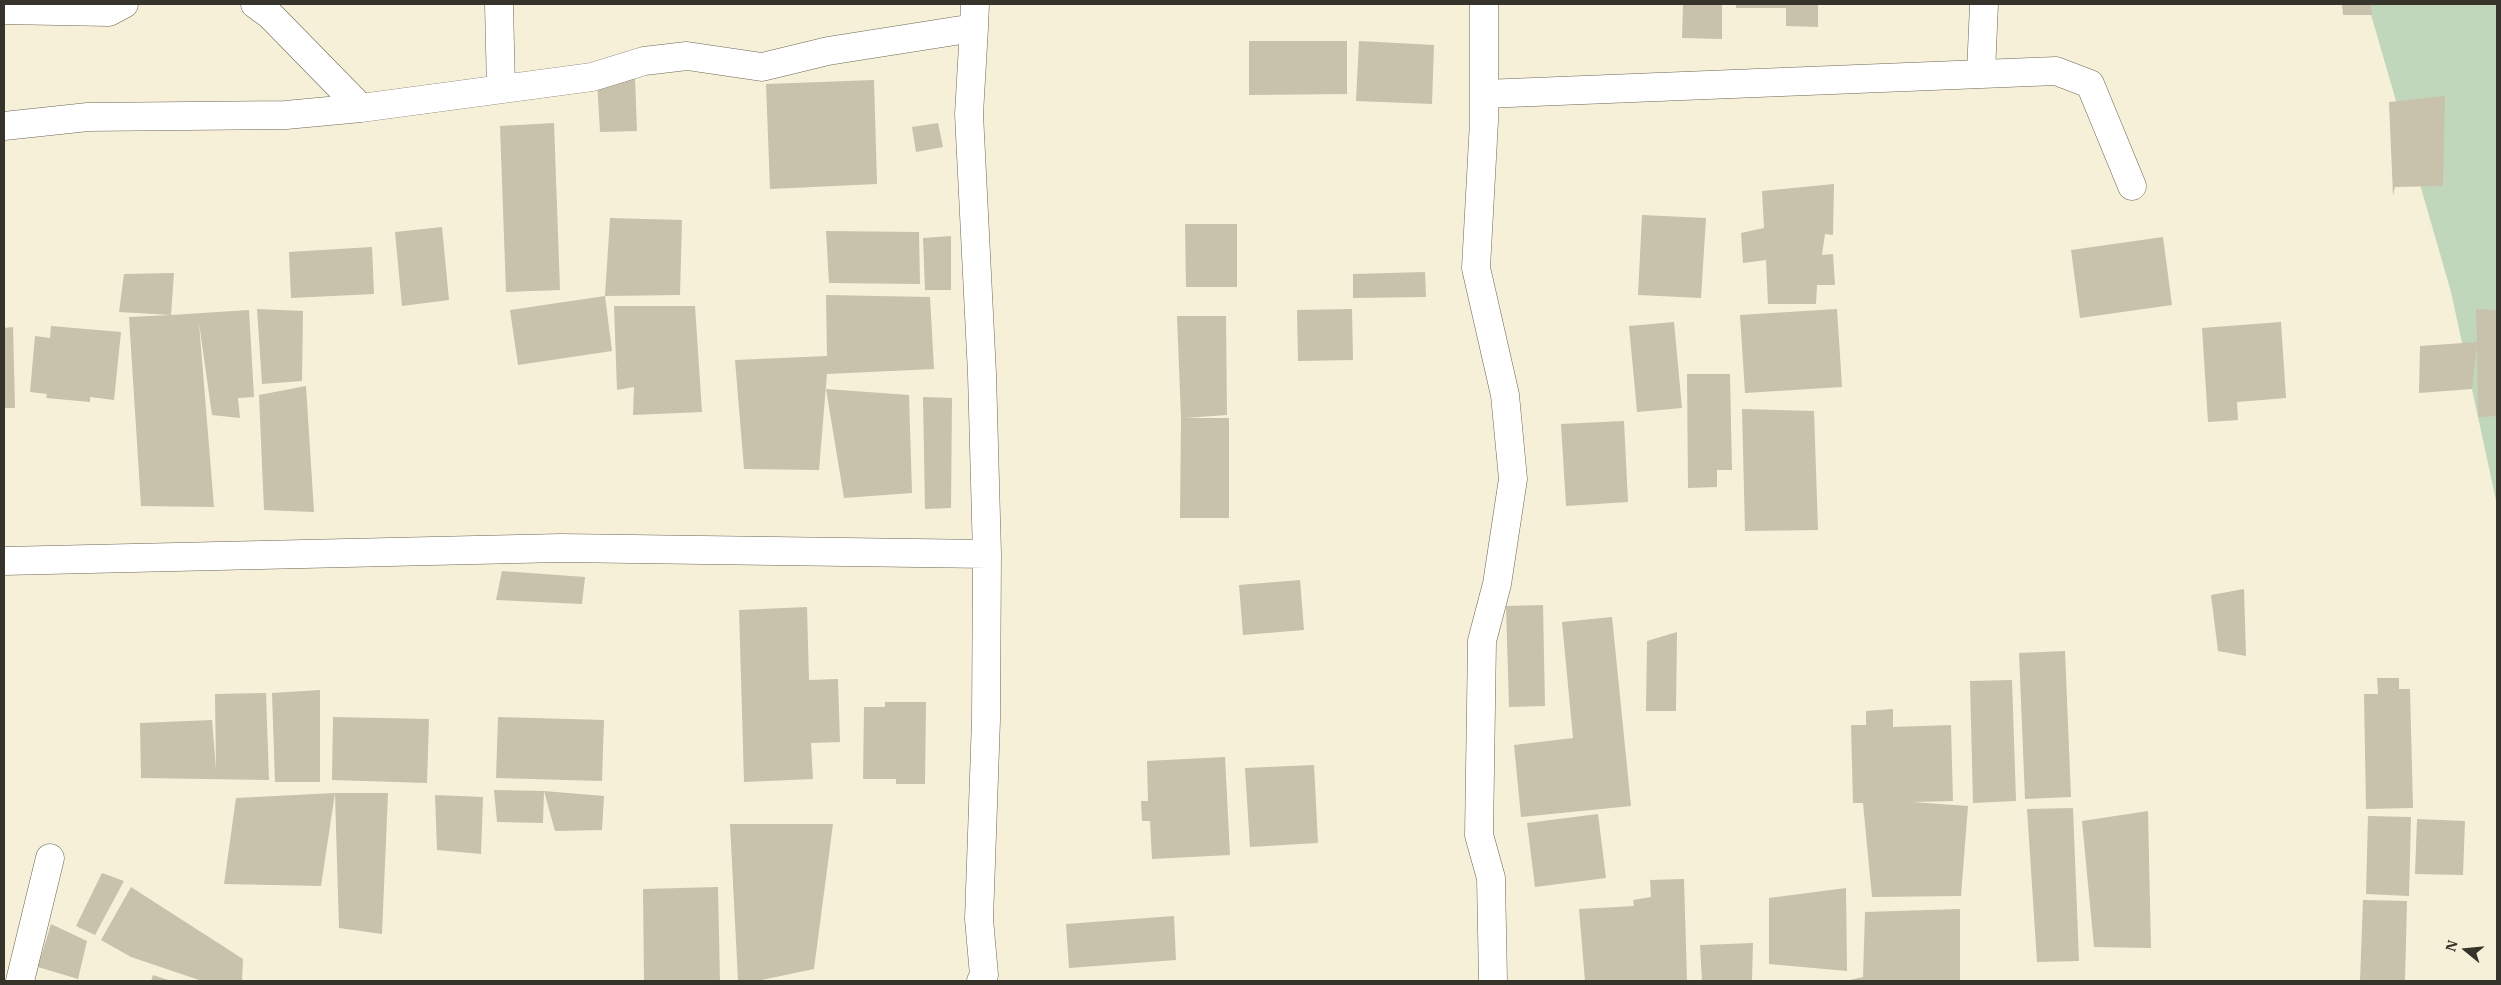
<!DOCTYPE html>
<style>
body{margin:0}
#map{position:relative;width:2501px;height:985px;overflow:hidden;background:#f6f0d9;font-family:"IBM Plex Serif",serif}
canvas{display:block}
.frame{position:absolute;inset:0;border:5px solid #36332a;pointer-events:none}
.north{position:absolute;left:2441px;top:925px;width:50px;height:50px;-webkit-text-stroke:4px #f6f0d9;paint-order:stroke;rotate:287deg;font-size:14px;font-weight:700;line-height:20px;text-align:center;color:#36332a}
.north::after{content:'';display:block;margin:auto;width:18px;height:22px;background:#36332a;clip-path:polygon(50% 0,100% 100%,50% 72%,0 100%)}
</style>
<div id="map">
<canvas width="2501" height="985"></canvas>
<div class="frame"></div>
<div class="north">N</div>
</div>
<script>
const ctx = document.querySelector('canvas').getContext('2d');
ctx.lineJoin = 'round';
function paint(path, color) { ctx.fillStyle = color; ctx.fill(path, 'evenodd'); }
const poly = rows => new Path2D(rows.map(r => 'M' + r).join(''));
function strokePath(path, color, width, dash) { ctx.strokeStyle = color; ctx.lineWidth = width; ctx.lineCap = dash ? 'butt' : 'round'; ctx.setLineDash(dash || []); ctx.stroke(path); }
const green = poly([
 [2368,4,2497,4,2497,505,2451,292]
]);
const building = poly([
 [1683,4,1722,4,1722,39,1682,38],
 [1736,4,1818,4,1818,27,1786,26,1786,8,1736,8],
 [2342,4,2371,4,2372,15,2343,15],
 [1249,41,1347,41,1347,94,1249,95],
 [1359,41,1434,45,1432,104,1356,101],
 [635,78,637,131,600,132,597,81],
 [874,80,877,184,770,189,766,84],
 [2445,96,2443,186,2395,187,2393,196,2389,102],
 [554,123,560,290,506,292,500,126],
 [938,123,943,147,916,152,912,127],
 [1834,184,1833,235,1825,234,1822,255,1833,254,1835,285,1817,285,1816,304,1768,304,1766,260,1743,263,1741,233,1764,228,1762,191],
 [1642,215,1706,218,1701,298,1638,295],
 [610,218,682,220,680,295,605,296],
 [1185,224,1237,224,1237,287,1186,287],
 [442,227,449,300,402,306,395,232],
 [826,231,919,232,920,284,829,283],
 [951,236,951,290,925,290,923,238],
 [2163,237,2172,305,2080,318,2071,250],
 [372,247,374,294,291,298,289,252],
 [1425,272,1426,297,1353,298,1353,274],
 [174,273,171,315,249,310,254,397,238,398,240,418,212,415,199,323,214,507,141,506,129,317,171,315,119,312,124,274],
 [826,295,930,297,934,369,827,374,819,470,744,469,735,360,827,356],
 [605,296,612,351,518,365,510,310],
 [614,306,695,306,702,412,633,415,634,387,617,390],
 [257,309,303,311,302,381,262,384],
 [1352,309,1353,360,1298,361,1297,310],
 [1837,309,1842,387,1745,393,1740,315],
 [2476,309,2497,310,2497,416,2478,417,2477,346,2472,389,2419,393,2420,346,2477,342],
 [1177,316,1226,316,1227,415,1185,418,1229,418,1229,518,1180,518,1181,418],
 [1674,322,1682,408,1637,412,1629,326],
 [2281,322,2286,398,2237,402,2238,420,2208,422,2202,328],
 [51,326,121,332,114,400,90,397,90,402,46,398,47,394,30,392,35,336,50,338],
 [13,327,15,408,4,408,4,328],
 [1687,374,1730,374,1732,470,1717,470,1717,487,1688,488],
 [306,386,314,512,264,510,259,395],
 [826,389,909,395,912,493,844,498],
 [923,397,952,398,951,508,925,509],
 [1742,409,1814,411,1818,530,1745,531],
 [1624,421,1628,502,1566,506,1561,424],
 [502,571,585,577,582,604,496,600],
 [1300,580,1304,630,1243,635,1239,585],
 [2244,589,2246,656,2218,651,2211,595],
 [1543,605,1545,706,1509,707,1506,606],
 [807,607,809,680,838,679,840,742,811,743,813,779,744,782,739,610],
 [1612,617,1631,806,1521,817,1514,745,1573,738,1562,622],
 [1677,632,1676,711,1646,711,1647,641],
 [2065,651,2071,797,2025,799,2019,653],
 [2377,678,2399,678,2399,689,2410,689,2413,808,2366,809,2364,694,2378,694],
 [2012,680,2016,801,1973,803,1970,681],
 [320,690,320,782,275,782,272,693],
 [266,693,269,780,141,778,140,723,212,720,216,770,215,694],
 [885,702,926,702,925,784,896,784,896,779,863,779,864,707,885,707],
 [1893,709,1893,727,1951,725,1953,801,1912,802,1968,806,1961,896,1872,897,1863,803,1853,803,1851,725,1866,725,1866,711],
 [333,717,429,719,427,783,332,780],
 [498,717,604,720,602,781,496,778],
 [1225,757,1230,855,1152,859,1150,821,1142,821,1141,801,1148,801,1147,761],
 [1314,765,1318,843,1250,847,1245,768],
 [494,790,544,791,604,796,602,830,555,831,544,791,543,823,497,822],
 [335,793,321,886,224,884,236,798,335,793,388,793,382,934,339,928],
 [435,795,483,797,481,854,437,850],
 [2073,808,2079,961,2037,962,2027,809],
 [2148,811,2151,948,2094,947,2082,821],
 [1598,814,1606,878,1535,887,1527,823],
 [2368,816,2411,817,2409,896,2366,894],
 [2417,819,2465,821,2463,875,2415,874],
 [730,824,833,824,814,969,757,981,738,981],
 [102,873,124,881,95,935,76,926],
 [1684,879,1687,981,1585,981,1579,909,1634,906,1633,900,1651,897,1650,880],
 [131,887,243,959,242,981,202,981,131,957,101,940],
 [718,887,720,981,644,981,643,889],
 [1846,888,1847,971,1769,964,1769,898],
 [2363,900,2407,901,2405,981,2360,981],
 [1960,909,1960,981,1845,981,1863,977,1865,912],
 [1174,916,1176,960,1069,968,1066,924],
 [51,924,87,941,78,979,38,967],
 [1753,943,1752,981,1702,981,1700,945],
 [153,975,171,981,151,981]
]);
const street = poly([
 [255,4,270,15,361,108],
 [499,4,501,89],
 [1484,4,1484,121,1476,268,1505,395,1513,479,1497,584,1482,641,1479,835,1491,878,1493,981],
 [4,10,109,12,124,4],
 [974,28,969,114,982,374,987,554,986,720,979,919,984,975,981,981],
 [1981,73,1984,4],
 [1484,94,2056,71,2090,84,2132,186],
 [4,126,88,117,286,115,361,108,592,77,644,61,687,56,762,67,828,51,974,28,975,4],
 [4,561,561,548,987,554],
 [20,981,50,858]
]);
paint(green, '#c1d7bc');
paint(building, '#c8c1ab');
strokePath(street, '#6c6653', 29);
strokePath(street, '#fff', 28);
</script>
